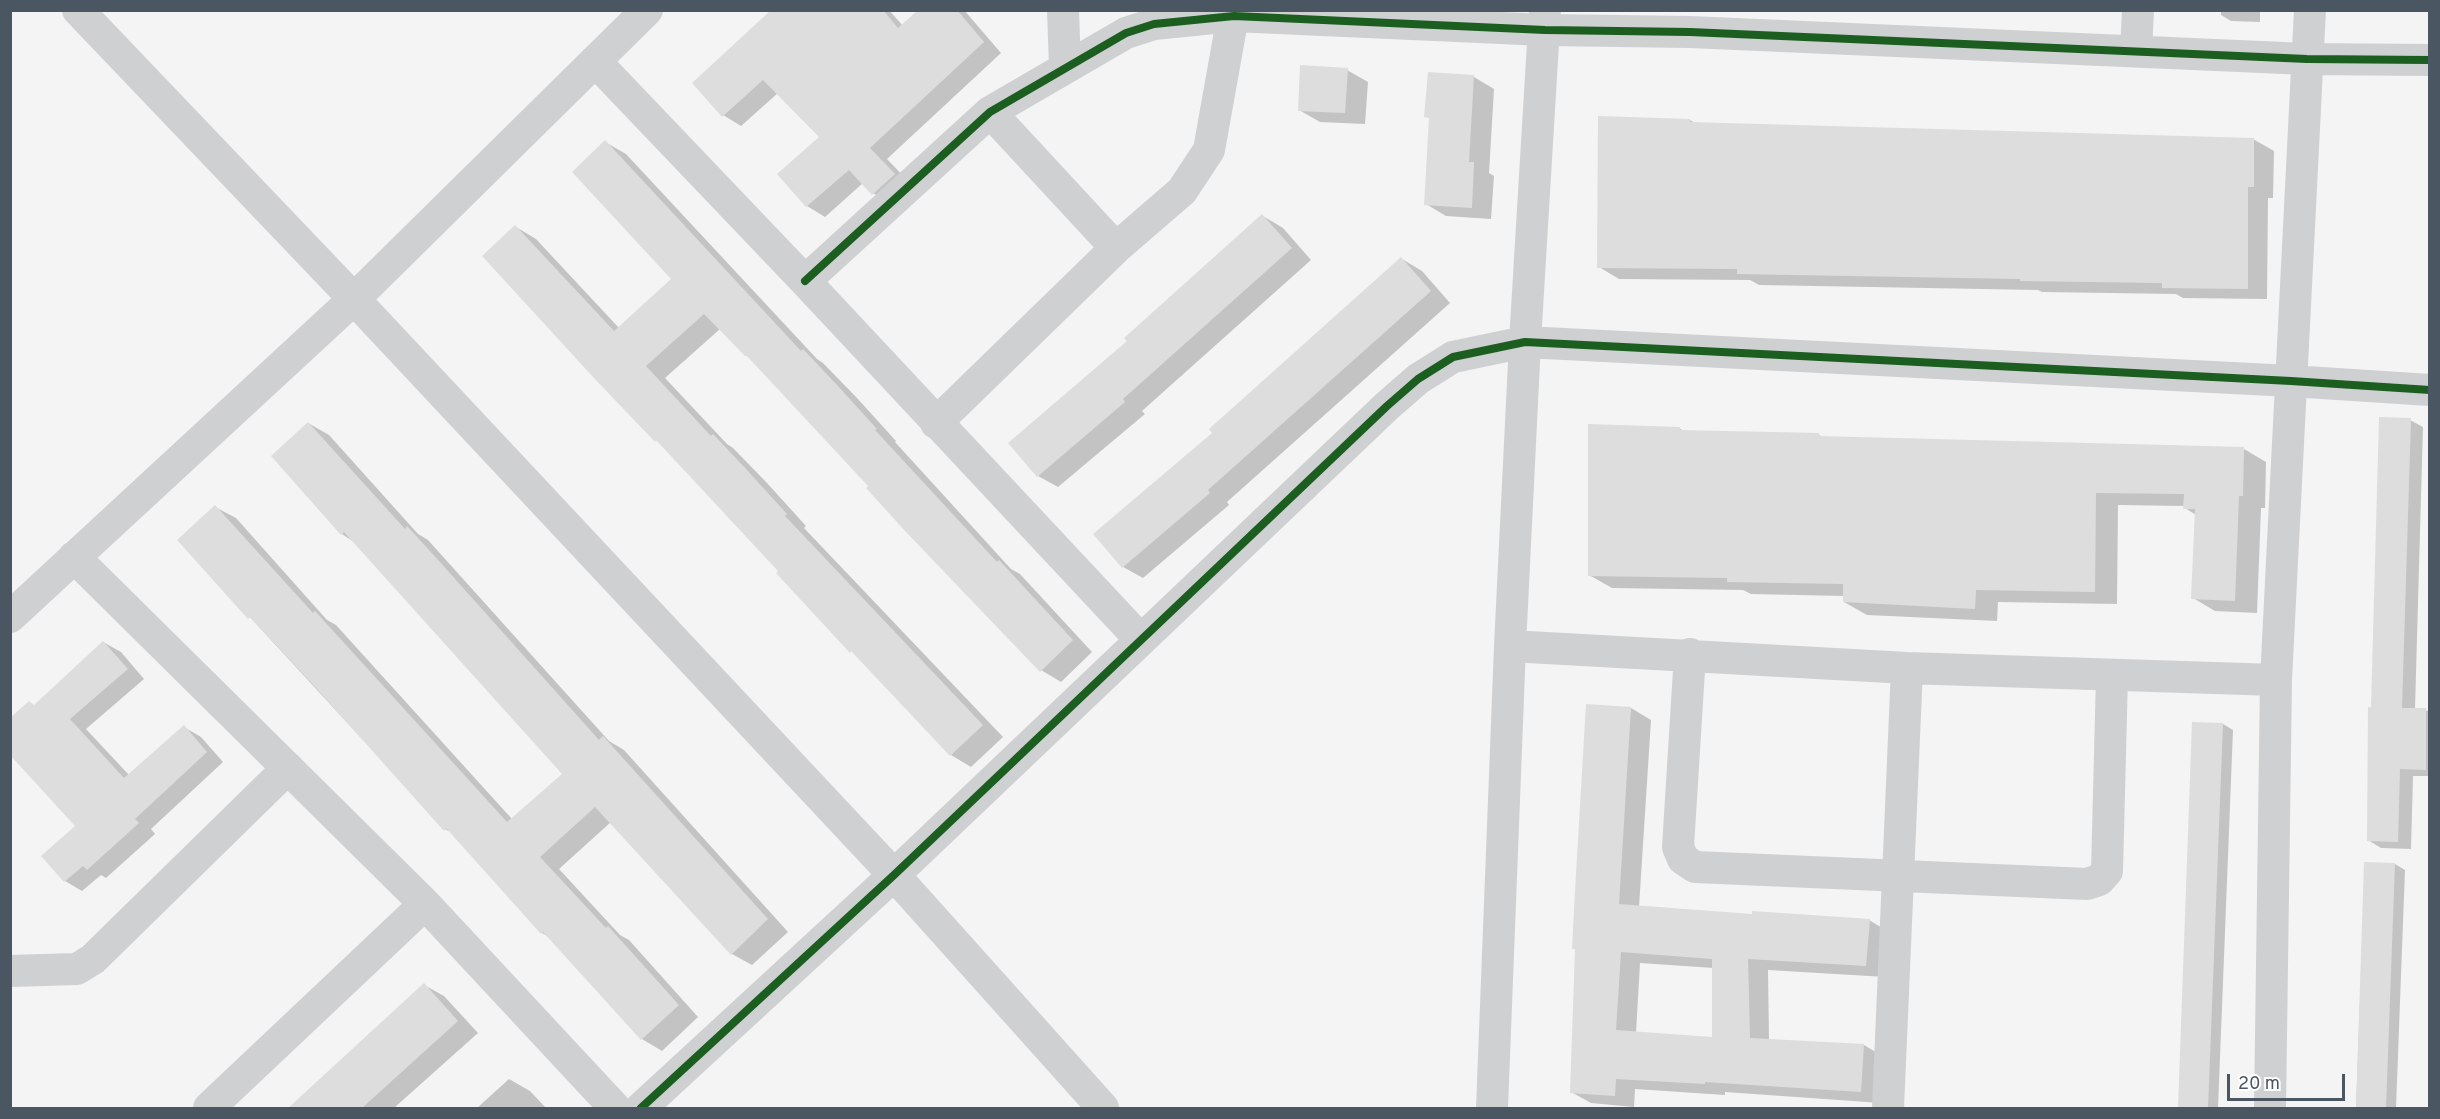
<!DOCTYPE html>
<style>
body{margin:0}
#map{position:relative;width:2440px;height:1119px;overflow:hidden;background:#f4f4f4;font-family:Overpass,sans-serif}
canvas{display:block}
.frame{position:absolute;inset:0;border:12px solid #4a5661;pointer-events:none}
.scale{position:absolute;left:2227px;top:1074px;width:118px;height:27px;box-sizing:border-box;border:3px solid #4a5661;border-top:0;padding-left:8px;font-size:18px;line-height:21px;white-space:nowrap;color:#4a5661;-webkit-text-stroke:4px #fff;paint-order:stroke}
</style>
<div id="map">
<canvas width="2440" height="1119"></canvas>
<div class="frame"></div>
<div class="scale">20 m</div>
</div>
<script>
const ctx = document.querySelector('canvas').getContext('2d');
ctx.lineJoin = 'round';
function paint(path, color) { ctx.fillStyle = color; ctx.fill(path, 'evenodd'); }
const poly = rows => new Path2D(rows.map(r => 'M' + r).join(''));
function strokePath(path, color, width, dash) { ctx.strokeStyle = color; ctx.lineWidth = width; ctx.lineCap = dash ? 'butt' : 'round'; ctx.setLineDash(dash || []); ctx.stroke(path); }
const shadow = poly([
 [774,10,889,10,903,26,920,10,964,10,1001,53,887,159,912,185,891,204,873,193,863,183,825,217,807,206,779,174,821,137,778,93,741,126,723,115],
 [2221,10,2260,10,2260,22,2231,21,2221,15],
 [1347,70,1368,82,1365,124,1320,122,1299,110],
 [1429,74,1474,77,1494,89,1489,173,1494,176,1491,219,1446,216,1426,204,1430,119,1426,116],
 [1690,120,1695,123,2253,139,2274,151,2273,198,2268,198,2267,299,2183,298,2176,294,2042,292,2038,290,1759,285,1750,280,1619,279,1599,267],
 [605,142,626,154,817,359,823,363,857,398,896,441,895,442,1011,569,1020,574,1092,652,1061,682,1041,670,752,359,745,355,720,329,665,378,727,444,733,448,767,483,806,526,804,528,1003,737,971,767,951,755,663,444,656,440,516,227,536,239,619,328,674,279],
 [1263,216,1283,228,1311,260,1142,411,1145,414,1058,487,1038,476,1129,342],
 [1402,259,1422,271,1450,303,1227,502,1229,505,1143,578,1123,567,1214,433],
 [2410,420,2423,427,2415,709,2430,711,2430,776,2413,776,2411,849,2381,848,2368,840],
 [308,423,329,435,418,534,428,540,609,741,624,750,788,932,752,965,732,954,611,822,559,869,620,935,629,940,698,1017,662,1051,642,1039,551,938,542,933,455,835,445,829,179,540,215,507,236,518,327,620,336,625,512,819,564,774,354,542,342,534],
 [1679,428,1685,432,1819,435,1823,437,2244,449,2266,462,2265,508,2261,508,2257,613,2215,611,2193,598,2196,515,2185,508,2185,506,2118,505,2117,604,1998,602,1997,621,1867,615,1844,602,1844,596,1751,594,1743,590,1612,588,1589,575],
 [103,642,121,652,144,679,86,729,129,775,184,727,201,737,223,762,151,829,155,834,106,878,101,875,82,891,65,881,77,826,34,706],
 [1631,708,1651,720,1639,907,1753,916,1869,920,1889,932,1886,977,1768,970,1769,1040,1864,1045,1884,1057,1881,1103,1725,1092,1725,1095,1635,1089,1634,1107,1591,1103,1571,1092],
 [1640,963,1714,968,1713,1039,1636,1033],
 [2193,723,2223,724,2233,730,2218,1108,2179,1108],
 [2365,863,2395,864,2405,870,2396,1108,2356,1108],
 [424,985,444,996,478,1033,394,1108,292,1108],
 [509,1079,530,1091,546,1108,477,1108]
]);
const building = poly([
 [771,10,883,10,898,28,918,10,957,10,984,42,870,148,895,174,872,195,849,170,806,207,777,174,819,137,763,80,722,117,692,83],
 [1300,65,1348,68,1345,113,1298,111],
 [1428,72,1474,75,1469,162,1474,162,1472,208,1424,205,1429,118,1424,117],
 [1598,116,1690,119,1690,122,2254,138,2254,187,2248,187,2248,289,2162,288,2162,283,2020,281,2020,279,1737,274,1737,269,1597,268],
 [605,140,801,351,803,349,837,385,877,429,875,430,997,562,999,560,1073,640,1040,672,906,532,866,488,868,486,746,355,745,356,704,314,646,366,711,436,713,434,746,469,787,514,785,516,983,725,950,756,851,651,850,653,776,573,778,571,656,440,655,442,594,378,482,256,515,225,614,331,671,279,572,172],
 [1262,214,1292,248,1123,399,1125,402,1037,477,1008,443,1127,341,1124,338],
 [1401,257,1431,291,1208,490,1210,493,1122,568,1093,534,1212,433,1209,429],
 [2379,417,2411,418,2402,708,2426,708,2426,770,2400,769,2398,842,2367,841,2368,707,2371,707],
 [308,422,405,529,407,526,439,561,599,740,603,736,768,919,731,955,595,807,540,857,606,928,608,926,679,1005,641,1040,543,932,541,934,446,828,444,831,317,689,250,617,248,619,177,540,215,505,313,613,315,611,507,822,562,774,344,532,341,535,271,456],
 [1588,424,1680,427,1680,430,1819,433,1819,436,2244,447,2243,496,2239,496,2235,601,2191,599,2195,509,2183,509,2184,494,2096,493,2095,592,1976,590,1975,609,1843,602,1843,584,1727,582,1727,578,1588,576],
 [103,641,128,669,70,719,124,778,184,725,207,752,135,819,139,823,87,870,83,866,64,882,41,856,75,826,10,755,10,718,29,701,34,705],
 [1586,704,1631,707,1619,904,1752,914,1752,911,1870,919,1866,966,1748,959,1750,1038,1864,1044,1861,1092,1705,1082,1705,1084,1616,1079,1615,1096,1570,1093,1575,949,1572,949,1575,891],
 [1621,952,1712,959,1712,1037,1616,1030],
 [2192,722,2223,723,2208,1108,2178,1108],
 [2364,862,2395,863,2386,1108,2356,1108],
 [424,983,458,1021,362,1108,288,1108]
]);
const street = poly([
 [78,10,354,299,894,875,1103,1108],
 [1063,10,1065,67],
 [2136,51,2138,10],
 [595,61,805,281,1140,639],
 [990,112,1116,248],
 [805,281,990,112,1126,33,1154,24,1234,16,1545,30,1690,32,2307,59,2430,60],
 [936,423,1116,248,1182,191,1209,150,1234,10],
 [74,557,425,904,615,1108],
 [10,617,354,299,647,10],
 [1510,646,1907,668,2276,680],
 [1690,654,1678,847,1683,859,1695,867,2087,884,2099,880,2107,871,2112,675],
 [10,971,77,969,93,959,288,768],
 [209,1108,425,904],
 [641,1108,894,875,1387,406,1418,379,1453,357,1525,342,2291,381,2430,390],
 [1492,1108,1510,646,1525,342,1545,10],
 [1888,1108,1907,668],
 [2270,1108,2276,680,2310,10]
]);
const cycleway = poly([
 [805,281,990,112,1126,33,1154,24,1234,16,1545,30,1690,32,2307,59,2430,60],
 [641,1108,894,875,1387,406,1418,379,1453,357,1525,342,2291,381,2430,390]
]);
paint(shadow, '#0003');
paint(building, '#ddddde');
strokePath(street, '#ced0d2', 32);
strokePath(cycleway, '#1b5e20', 8);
</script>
